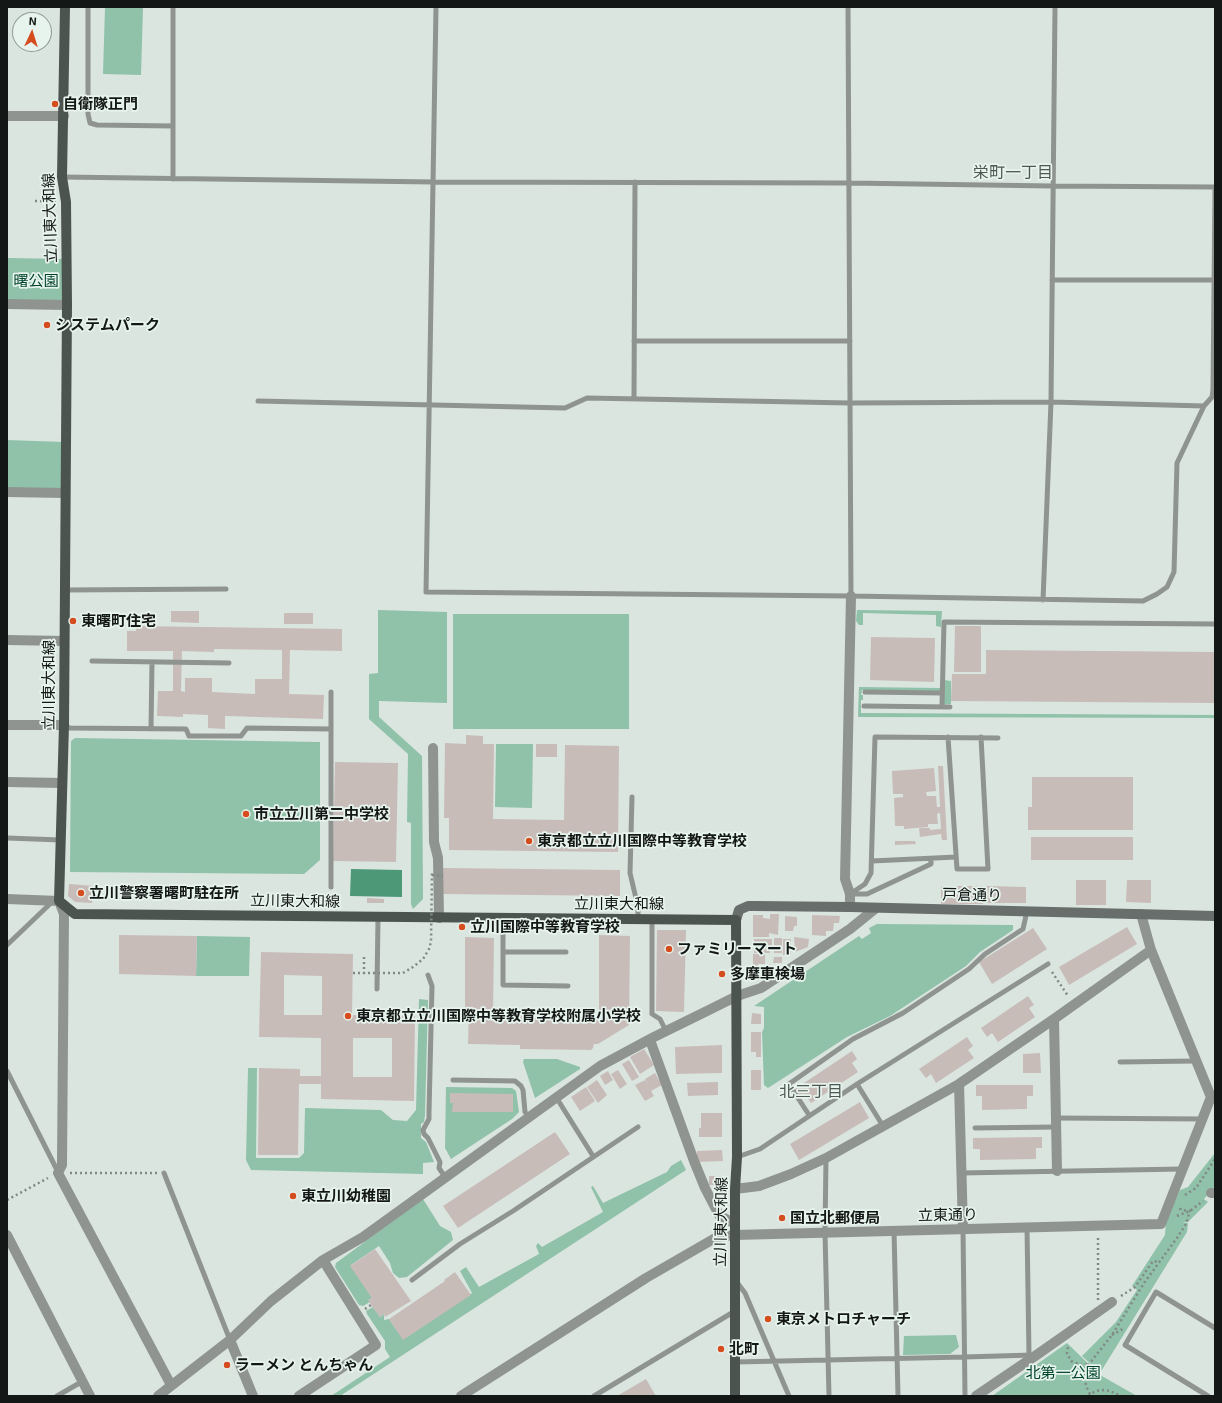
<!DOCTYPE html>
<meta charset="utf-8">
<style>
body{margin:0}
#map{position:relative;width:1222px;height:1403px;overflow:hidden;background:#dae5e0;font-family:"Exo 2",sans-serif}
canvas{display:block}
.frame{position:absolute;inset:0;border:8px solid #131715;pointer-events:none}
.north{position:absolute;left:12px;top:12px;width:40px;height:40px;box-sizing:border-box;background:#e7f3ed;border:1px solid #929b97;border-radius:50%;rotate:4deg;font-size:11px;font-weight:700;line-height:16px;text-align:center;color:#131715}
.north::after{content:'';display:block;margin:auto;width:14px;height:18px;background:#d54d1f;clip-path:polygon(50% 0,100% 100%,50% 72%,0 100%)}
</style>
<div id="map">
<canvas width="1222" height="1403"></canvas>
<div class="frame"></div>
<div class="north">N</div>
</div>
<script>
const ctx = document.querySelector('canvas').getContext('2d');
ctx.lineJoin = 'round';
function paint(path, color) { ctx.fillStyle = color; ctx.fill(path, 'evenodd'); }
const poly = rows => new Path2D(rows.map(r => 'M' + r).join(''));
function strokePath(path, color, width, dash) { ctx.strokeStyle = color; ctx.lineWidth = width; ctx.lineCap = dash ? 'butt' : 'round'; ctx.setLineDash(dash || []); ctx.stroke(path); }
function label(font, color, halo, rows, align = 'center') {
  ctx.font = font + ' "Exo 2","Noto Sans JP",sans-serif'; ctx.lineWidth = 3.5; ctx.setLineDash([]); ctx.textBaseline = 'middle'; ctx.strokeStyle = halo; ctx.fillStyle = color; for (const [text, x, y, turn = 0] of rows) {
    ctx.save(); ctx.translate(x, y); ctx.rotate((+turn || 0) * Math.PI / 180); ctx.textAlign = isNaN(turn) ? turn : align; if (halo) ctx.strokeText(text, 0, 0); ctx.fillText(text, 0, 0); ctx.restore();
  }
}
const green = poly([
 [105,7,143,7,141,75,103,74],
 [7,258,66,259,66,304,7,302],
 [7,440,64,442,63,491,7,489],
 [378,610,447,612,447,703,379,701,379,717,422,756,423,899,413,909,411,904,411,823,407,822,408,754,369,719,369,674,378,673],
 [857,610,942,611,941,627,936,626,936,615,863,613,863,625,859,625,856,621],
 [453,614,629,614,629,729,453,729],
 [944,680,951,681,951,704,944,704],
 [859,687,940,688,940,691,862,690,861,695,863,695,863,700,861,700,861,713,1215,715,1215,789,1214,718,858,717],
 [75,738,320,742,320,860,304,874,70,872,71,741],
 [496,744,533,744,532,808,495,807],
 [877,924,1013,925,1013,930,980,952,966,966,890,1016,847,1037,768,1088,764,1085,762,1032,764,1028,764,1007,754,1006,859,936,862,939,871,933,869,928],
 [197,936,250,937,249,976,196,976],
 [419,999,428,1000,425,1115,424,1122,421,1124,421,1138,426,1142,434,1162,423,1163,423,1174,251,1170,246,1160,248,1068,257,1068,256,1158,299,1158,304,1153,305,1108,381,1110,393,1120,407,1121,416,1110],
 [524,1059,557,1059,580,1067,580,1069,535,1098,523,1062],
 [446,1087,512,1088,516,1091,519,1112,512,1119,451,1159,445,1148],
 [1215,1153,1215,1186,1204,1199,1208,1202,1188,1222,1182,1222,1188,1223,1187,1232,1100,1373,1082,1356,1116,1322,1137,1290,1132,1286,1165,1235,1166,1221,1180,1190,1188,1187],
 [681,1160,686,1170,340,1396,331,1396,390,1357,385,1349,385,1341,367,1314,366,1311,373,1307,380,1317,384,1314,384,1320,389,1319,403,1339,472,1293,460,1271,466,1267,479,1287,539,1254,536,1246,538,1243,542,1247,603,1212,591,1187,593,1186,603,1203,667,1172,671,1166],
 [423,1199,440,1226,451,1232,453,1240,407,1277,399,1278,393,1273,390,1263,379,1246,351,1265,372,1298,369,1300,370,1302,363,1306,359,1305,335,1267,336,1263],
 [956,1335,959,1347,950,1354,903,1355,904,1336],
 [1067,1343,1100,1375,1137,1396,992,1396]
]);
const water = poly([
 [351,869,402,870,402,897,350,896]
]);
const building = poly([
 [171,611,199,611,199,623,171,622],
 [284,613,313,613,313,624,284,624],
 [136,626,342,629,342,651,290,650,289,694,324,695,323,719,225,716,225,729,208,728,208,715,183,714,183,717,157,716,158,691,173,691,173,651,127,651,127,631,136,631],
 [214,649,282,650,282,679,255,679,255,694,212,692,212,678,185,678,185,692,181,691,182,651,214,652],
 [955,626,981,626,981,672,954,672],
 [871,637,935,638,934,682,870,680],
 [986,650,1215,652,1215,703,951,701,952,674,986,674],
 [466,735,483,736,483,744,494,744,493,819,564,820,565,745,619,746,618,852,449,850,449,818,444,818,445,743,466,744],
 [536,744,557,744,557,757,536,757],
 [335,762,398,763,396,862,333,861],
 [938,766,943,766,947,840,942,840,941,834,920,837,919,828,930,828,930,830,941,829,940,813,937,814,938,824,928,824,928,827,904,829,904,826,895,826,894,798,903,797,903,794,893,794,892,771,934,768,936,791,926,792,927,796,936,796,937,807,940,807],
 [1032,777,1133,777,1133,830,1028,830,1028,807,1032,807],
 [1031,837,1133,837,1133,860,1031,860],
 [895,841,915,841,916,844,895,845],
 [443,868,620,870,620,896,443,894],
 [1076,880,1106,880,1106,905,1076,905],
 [1127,880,1151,880,1151,903,1126,902],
 [69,884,94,886,92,903,75,902,68,896],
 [941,886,983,886,983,904,941,904],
 [986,886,1026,887,1026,903,986,903],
 [367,898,384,899,384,903,367,903],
 [770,914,779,914,778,935,769,933,769,937,753,937,753,915,763,915,763,918,770,919],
 [812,915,840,916,839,923,834,923,833,931,826,931,826,936,812,935],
 [785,916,797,917,797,926,794,926,793,931,785,931],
 [1127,927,1137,944,1069,985,1059,967],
 [1033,928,1047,949,992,984,979,962],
 [657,930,686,930,684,1012,656,1011],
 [119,935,197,936,196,976,119,974],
 [599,935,630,936,629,1025,598,1044,594,1044,593,1048,591,1050,520,1049,520,1045,468,1044,469,1011,465,1011,465,937,494,938,493,1012,524,1013,524,1018,599,1019],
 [794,937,809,939,808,947,795,952],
 [774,938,782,938,782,953,774,953],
 [754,939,772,939,772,950,770,949,770,953,754,953],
 [783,939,791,939,791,955,783,955],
 [261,952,353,954,352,1015,415,1016,414,1101,321,1099,321,1084,299,1084,298,1155,258,1155,259,1068,300,1069,300,1076,321,1076,321,1038,259,1037],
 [284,975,322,976,322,1015,284,1015],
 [353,1038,392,1038,392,1077,353,1077],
 [753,954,765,954,765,964,758,964,758,979,751,979,752,964,753,964],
 [774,957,782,957,782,963,773,963],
 [770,964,772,972,761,978,759,968],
 [1028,996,1034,1005,1029,1008,1035,1017,998,1042,992,1033,987,1037,981,1028],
 [752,1013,761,1014,761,1024,751,1024],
 [751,1032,761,1032,761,1057,756,1057,756,1052,751,1052],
 [967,1037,973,1046,968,1050,974,1058,936,1083,931,1074,926,1078,919,1069],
 [722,1045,722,1073,676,1074,675,1047],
 [644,1049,654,1065,640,1074,630,1057],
 [852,1051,857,1059,852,1063,858,1072,811,1103,806,1096,802,1099,795,1089],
 [1040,1053,1041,1073,1023,1073,1023,1054],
 [629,1060,639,1077,632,1081,622,1064],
 [618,1070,627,1084,620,1089,611,1074],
 [751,1070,761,1070,761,1090,751,1090],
 [608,1071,613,1080,605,1085,600,1076],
 [655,1073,662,1085,651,1091,654,1096,645,1101,635,1085,645,1080,648,1084,645,1079],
 [597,1080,607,1095,598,1103,587,1087],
 [718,1082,718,1095,688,1096,687,1083],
 [976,1085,1033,1085,1033,1096,1027,1096,1027,1109,982,1110,982,1096,976,1096],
 [586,1087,595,1101,580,1111,571,1097],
 [450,1093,513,1094,513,1112,452,1112,453,1103,450,1103],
 [860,1102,869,1118,799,1160,790,1144],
 [701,1113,722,1113,722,1137,699,1137,699,1128,701,1128],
 [555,1132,570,1154,458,1228,443,1206],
 [1042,1137,1042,1148,1036,1148,1036,1159,980,1160,980,1149,973,1149,973,1138],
 [722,1150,723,1161,697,1162,697,1151],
 [709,1176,723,1176,723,1185,709,1185],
 [375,1249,411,1301,385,1317,384,1314,380,1317,371,1305,368,1300,372,1298,350,1266],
 [455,1272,471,1295,403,1340,389,1319,445,1281,444,1280],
 [646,1379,656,1396,617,1396]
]);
const path = poly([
 [35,201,56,202],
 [1052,972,1068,996],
 [364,974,364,956],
 [70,1173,157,1173],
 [1185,1195,1196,1188,1215,1159],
 [7,1200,48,1178],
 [1177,1216,1190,1211,1203,1201],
 [1121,1296,1135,1287,1153,1261,1159,1262],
 [1098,1300,1098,1237],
 [365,1309,371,1305],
 [1112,1335,1121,1330,1124,1327],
 [1068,1347,1067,1353,1071,1361,1081,1365,1089,1364],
 [1090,1394,1086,1386,1085,1376,1089,1364,1112,1335,1144,1283,1177,1238,1186,1224,1190,1211,1181,1210,1180,1208],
 [1089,1396,1090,1394,1096,1391,1103,1390,1110,1391,1121,1396]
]);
const lane = poly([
 [88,7,88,114,90,123,97,125,173,126],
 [173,7,173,179],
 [436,7,426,592,851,596,1143,601,1157,594,1167,587,1174,572,1177,463,1204,406,1212,397,1213,390,1215,190],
 [848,7,851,596],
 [62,177,434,182,849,183,1052,186,1215,187],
 [1052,280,1214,280],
 [634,341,850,341],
 [634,399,635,182],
 [258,401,565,408,587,398,850,403,1051,402,1204,406],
 [65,590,226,589],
 [1043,600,1051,402,1055,7],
 [92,661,229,663],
 [865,692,942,693],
 [864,706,950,707],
 [942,706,944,622,1215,624],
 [64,725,70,728,186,729,189,736,241,736,247,728,331,729],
 [151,729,152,662],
 [948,737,957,869,988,869,981,737],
 [632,797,630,873,638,907,638,919],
 [7,838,61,840],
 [872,861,956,857],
 [331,887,331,692],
 [850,894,865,884,871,873,875,737,998,738],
 [851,894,867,894,931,864,931,859],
 [501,918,503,930,503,985,568,986],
 [652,919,652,1014,660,1019,666,1031],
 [7,945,52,902],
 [503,952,566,952],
 [428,975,432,986,429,1113,429,1119,423,1130,424,1134,428,1138,440,1162,439,1168,445,1177],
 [377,989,378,917],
 [1120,1062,1196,1061],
 [7,1071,58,1172],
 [453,1080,515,1081,521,1086,523,1090,525,1112,529,1117],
 [857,1084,883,1126],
 [556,1097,593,1156],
 [809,1115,789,1084,853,1039,903,1013,969,969,985,954,1023,929,1027,911],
 [1056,1118,1202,1119],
 [975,1128,1056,1127],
 [737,1157,760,1149,857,1084,1048,964],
 [826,1158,825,1233,829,1396],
 [164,1173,230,1340],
 [961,1173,1182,1169],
 [1027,1228,1029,1355],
 [963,1229,965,1396],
 [894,1231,898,1396],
 [412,1280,460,1244,513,1211,638,1127],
 [736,1281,745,1293,789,1396],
 [735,1362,964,1357,1033,1355],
 [57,1396,83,1381],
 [594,1396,735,1311],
 [1208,1396,1125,1345,1156,1292,1215,1328]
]);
const street = poly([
 [7,116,64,116],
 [7,304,67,305],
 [7,492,65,493],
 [7,640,64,641],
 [7,725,64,725],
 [433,748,434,842,438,858,439,918],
 [7,782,62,783],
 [7,899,59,901,64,914,62,1165,58,1173,171,1385],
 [850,907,850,894,845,879,851,596],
 [1054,1019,1057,1171],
 [650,1040,694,1161,705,1188,719,1215,735,1224],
 [959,1084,963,1229],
 [735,1189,759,1186,791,1174,826,1158,959,1084,1054,1019,1151,950],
 [1211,1193,1215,1193],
 [7,1235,90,1396],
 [230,1340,253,1396],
 [158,1396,230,1340,271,1301,323,1260,363,1237,600,1066,654,1037,711,1009,737,996,761,988,850,929,876,908],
 [299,1396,376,1345,323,1260],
 [461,1396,646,1278,717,1237,735,1235,1161,1224,1211,1097,1151,950,1141,914],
 [976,1396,1038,1354,1112,1302]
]);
const secondary = poly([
 [736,920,739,910,748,906,754,906,850,907,1215,916]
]);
const primary = poly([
 [65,7,62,177,66,202,67,305,64,725,59,901,75,914,736,920,737,1157,735,1189,735,1396]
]);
const pathBridge = poly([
 [432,875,443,876],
 [353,973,403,973,413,967,423,959,429,949,431,942,432,872]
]);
const markers = [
 [55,104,4,"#d54d1f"],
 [47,325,4,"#d54d1f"],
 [73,621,4,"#d54d1f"],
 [246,814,4,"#d54d1f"],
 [529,841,4,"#d54d1f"],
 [81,893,4,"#d54d1f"],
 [462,927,4,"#d54d1f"],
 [669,949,4,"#d54d1f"],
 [722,974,4,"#d54d1f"],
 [348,1016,4,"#d54d1f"],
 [293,1196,4,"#d54d1f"],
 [782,1218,4,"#d54d1f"],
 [768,1319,4,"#d54d1f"],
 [721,1349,4,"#d54d1f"],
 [227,1365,4,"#d54d1f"]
];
const poiNames = [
 ["自衛隊正門",63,104],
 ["システムパーク",55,325],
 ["東曙町住宅",81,621],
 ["市立立川第二中学校",254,814],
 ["東京都立立川国際中等教育学校",537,841],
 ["立川警察署曙町駐在所",89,893],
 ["立川国際中等教育学校",470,927],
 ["ファミリーマート",677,949],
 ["多摩車検場",730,974],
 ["東京都立立川国際中等教育学校附属小学校",356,1016],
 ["東立川幼稚園",301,1196],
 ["国立北郵便局",790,1218],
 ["東京メトロチャーチ",776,1319],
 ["北町",729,1349],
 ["ラーメン とんちゃん",235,1365]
];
const streetNames = [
 ["立川東大和線",50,218,-92],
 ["立川東大和線",49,685,-90],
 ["戸倉通り",972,895,1],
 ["立川東大和線",295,901,1],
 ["立川東大和線",619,904],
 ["立東通り",948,1215,-1],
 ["立川東大和線",721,1222,-89]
];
const parkNames = [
 ["曙公園",36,281],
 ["北第一公園",1063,1373]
];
const neighbourhoodNames = [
 ["栄町一丁目",1013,173],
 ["北三丁目",811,1092]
];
paint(green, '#90c1a9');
paint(water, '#4c9877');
paint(building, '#c8bcb9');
strokePath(path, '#818985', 2.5, [2, 3]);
strokePath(lane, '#8f9491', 5);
strokePath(street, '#8f9491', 10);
strokePath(secondary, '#686e6b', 10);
strokePath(primary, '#4c5450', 10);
strokePath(pathBridge, '#818985', 2.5, [2, 3]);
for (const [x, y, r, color] of markers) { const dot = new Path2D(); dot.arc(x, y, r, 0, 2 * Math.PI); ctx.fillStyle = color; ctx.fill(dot); strokePath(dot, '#e7f3ed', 1.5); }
label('bold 15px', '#131715', '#e7f3ed', poiNames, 'left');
label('15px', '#131715', '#e7f3ed', streetNames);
label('15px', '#00432d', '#e7f3ed', parkNames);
label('16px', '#4e5752', '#e7f3ed', neighbourhoodNames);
</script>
